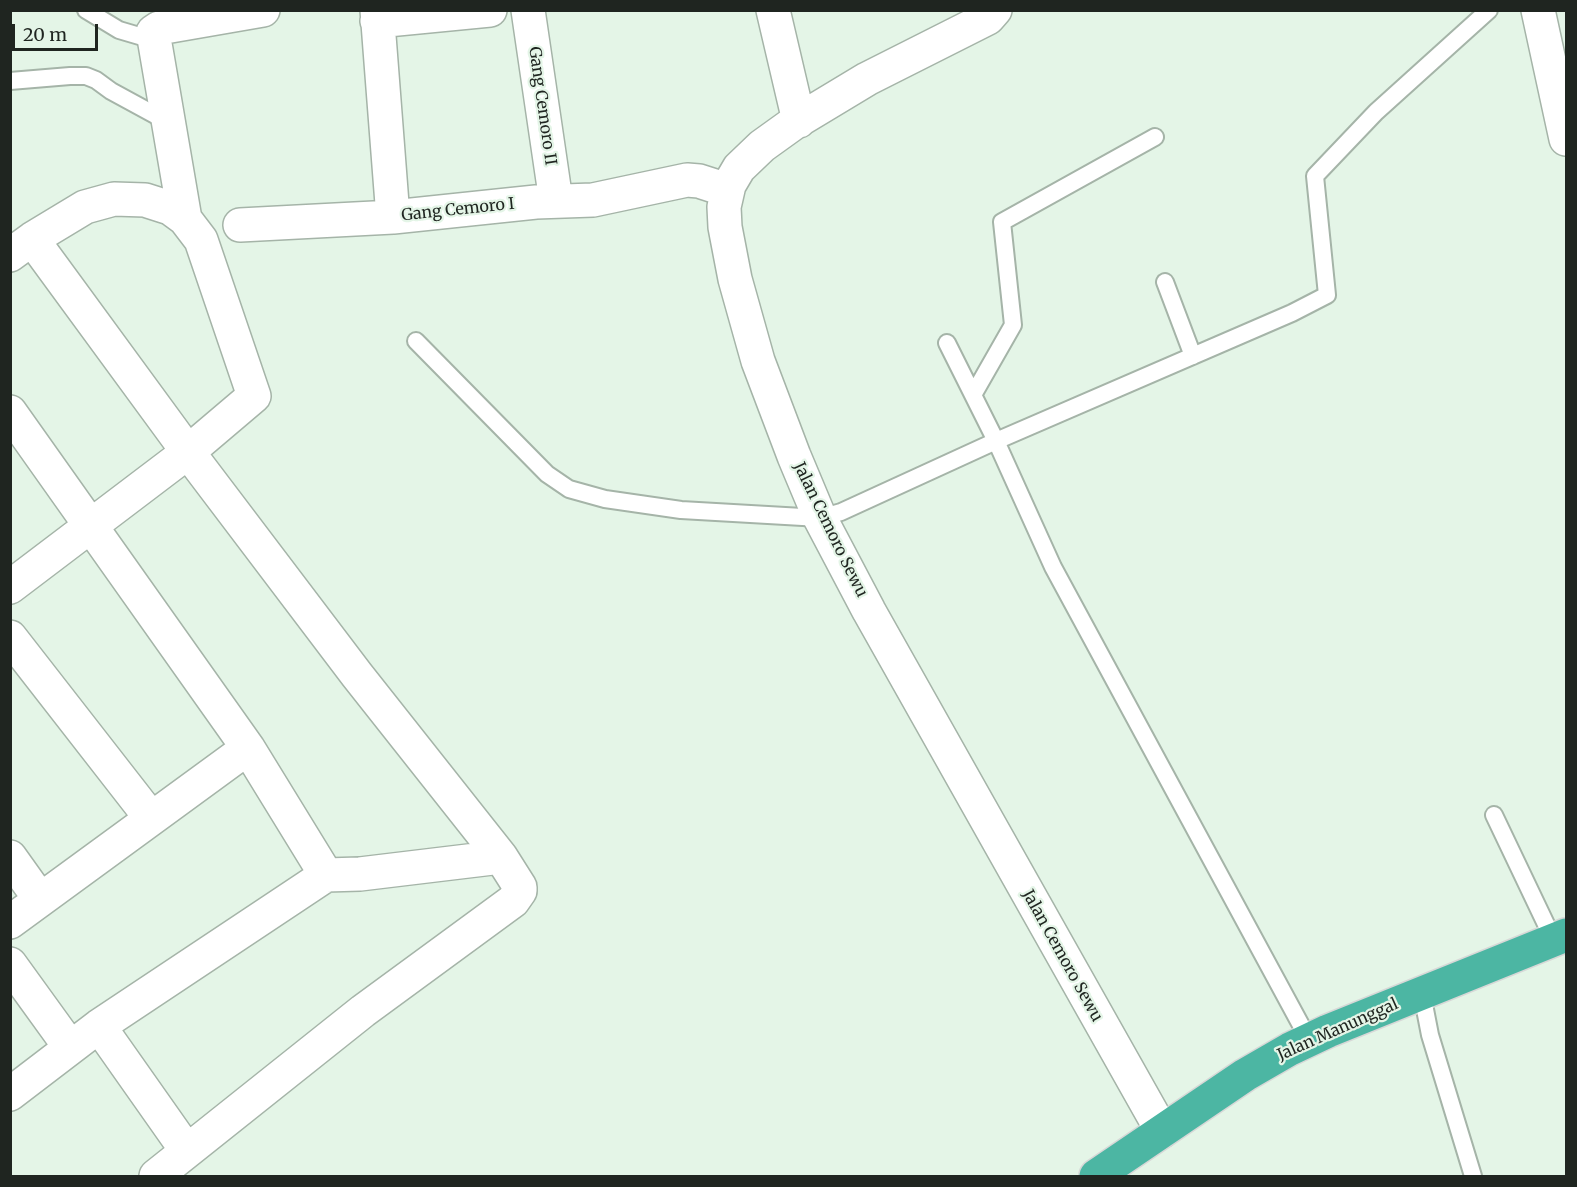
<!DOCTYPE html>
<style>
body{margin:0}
#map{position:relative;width:1577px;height:1187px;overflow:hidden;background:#e4f5e7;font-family:Merriweather,serif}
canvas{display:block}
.frame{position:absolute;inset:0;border:12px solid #1f2520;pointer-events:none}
.scale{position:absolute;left:12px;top:24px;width:86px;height:27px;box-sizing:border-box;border:3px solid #1f2520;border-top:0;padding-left:8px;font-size:18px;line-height:21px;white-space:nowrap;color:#1f2520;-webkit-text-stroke:4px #e4f5e7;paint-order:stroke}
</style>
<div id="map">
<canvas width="1577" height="1187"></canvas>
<div class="frame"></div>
<div class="scale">20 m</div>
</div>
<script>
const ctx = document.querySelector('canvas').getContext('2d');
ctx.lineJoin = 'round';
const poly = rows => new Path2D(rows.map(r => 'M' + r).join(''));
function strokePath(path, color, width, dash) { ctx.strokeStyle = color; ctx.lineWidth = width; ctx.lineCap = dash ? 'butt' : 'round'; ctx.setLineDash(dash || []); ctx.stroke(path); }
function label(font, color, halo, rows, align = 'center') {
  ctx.font = font + ' Merriweather,serif'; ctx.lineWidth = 4.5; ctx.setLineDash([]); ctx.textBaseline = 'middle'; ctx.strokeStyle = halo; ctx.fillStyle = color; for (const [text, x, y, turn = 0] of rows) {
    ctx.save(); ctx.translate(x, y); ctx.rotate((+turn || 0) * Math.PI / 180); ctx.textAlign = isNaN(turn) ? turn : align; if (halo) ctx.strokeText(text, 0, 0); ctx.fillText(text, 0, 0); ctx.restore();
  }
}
const lane = poly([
 [86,10,119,30,153,40],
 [10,81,70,76,86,76,96,80,111,91,168,122],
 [1165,282,1193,356],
 [416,341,547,474,569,489,605,499,681,510,820,518,841,512,996,441,1292,313,1327,295,1315,176,1376,112,1489,10],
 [947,343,996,441,1053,567,1309,1040],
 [973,395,1013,325,1002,222,1155,137],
 [1494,815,1554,941],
 [1422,994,1430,1035,1473,1176]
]);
const street = poly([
 [377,10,393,217,536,202,593,200,687,180,699,181,727,190],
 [528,10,556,201],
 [773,10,799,121],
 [995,10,988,18,867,79,794,123,762,146,739,168,729,185,724,207,725,227,735,279,758,361,794,456,820,518,869,611,1162,1131],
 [1538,10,1566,139],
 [377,21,490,10],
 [185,219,153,32,159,28,263,10],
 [240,225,393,217],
 [10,255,32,239,85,207,114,199,145,200,170,208,185,219,201,240,254,396,188,452,10,587],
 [10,412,248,748,326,875],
 [10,637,151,818],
 [10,857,40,899],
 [10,922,248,748],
 [10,964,70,1047],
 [99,1026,187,1151],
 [10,1094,99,1026,326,875,360,874,501,857,357,675,188,452,32,239],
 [156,1176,363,1011,513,901,520,891,520,887,501,857]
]);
const highway = poly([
 [1096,1176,1245,1075,1290,1049,1328,1031,1566,935]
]);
const streetNames = [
 ["Gang Cemoro II",542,106,82],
 ["Gang Cemoro I",458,210,-6],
 ["Jalan Cemoro Sewu",830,530,64],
 ["Jalan Cemoro Sewu",1062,956,61],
 ["Jalan Manunggal",1338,1030,-24]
];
strokePath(lane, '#a5b4a8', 20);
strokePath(street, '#a5b4a8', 36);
strokePath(highway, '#d7d8d7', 36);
strokePath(lane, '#fff', 16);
strokePath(street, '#fff', 33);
strokePath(highway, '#4cb6a3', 33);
label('16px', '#1f2520', '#e4f5e7', streetNames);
</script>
